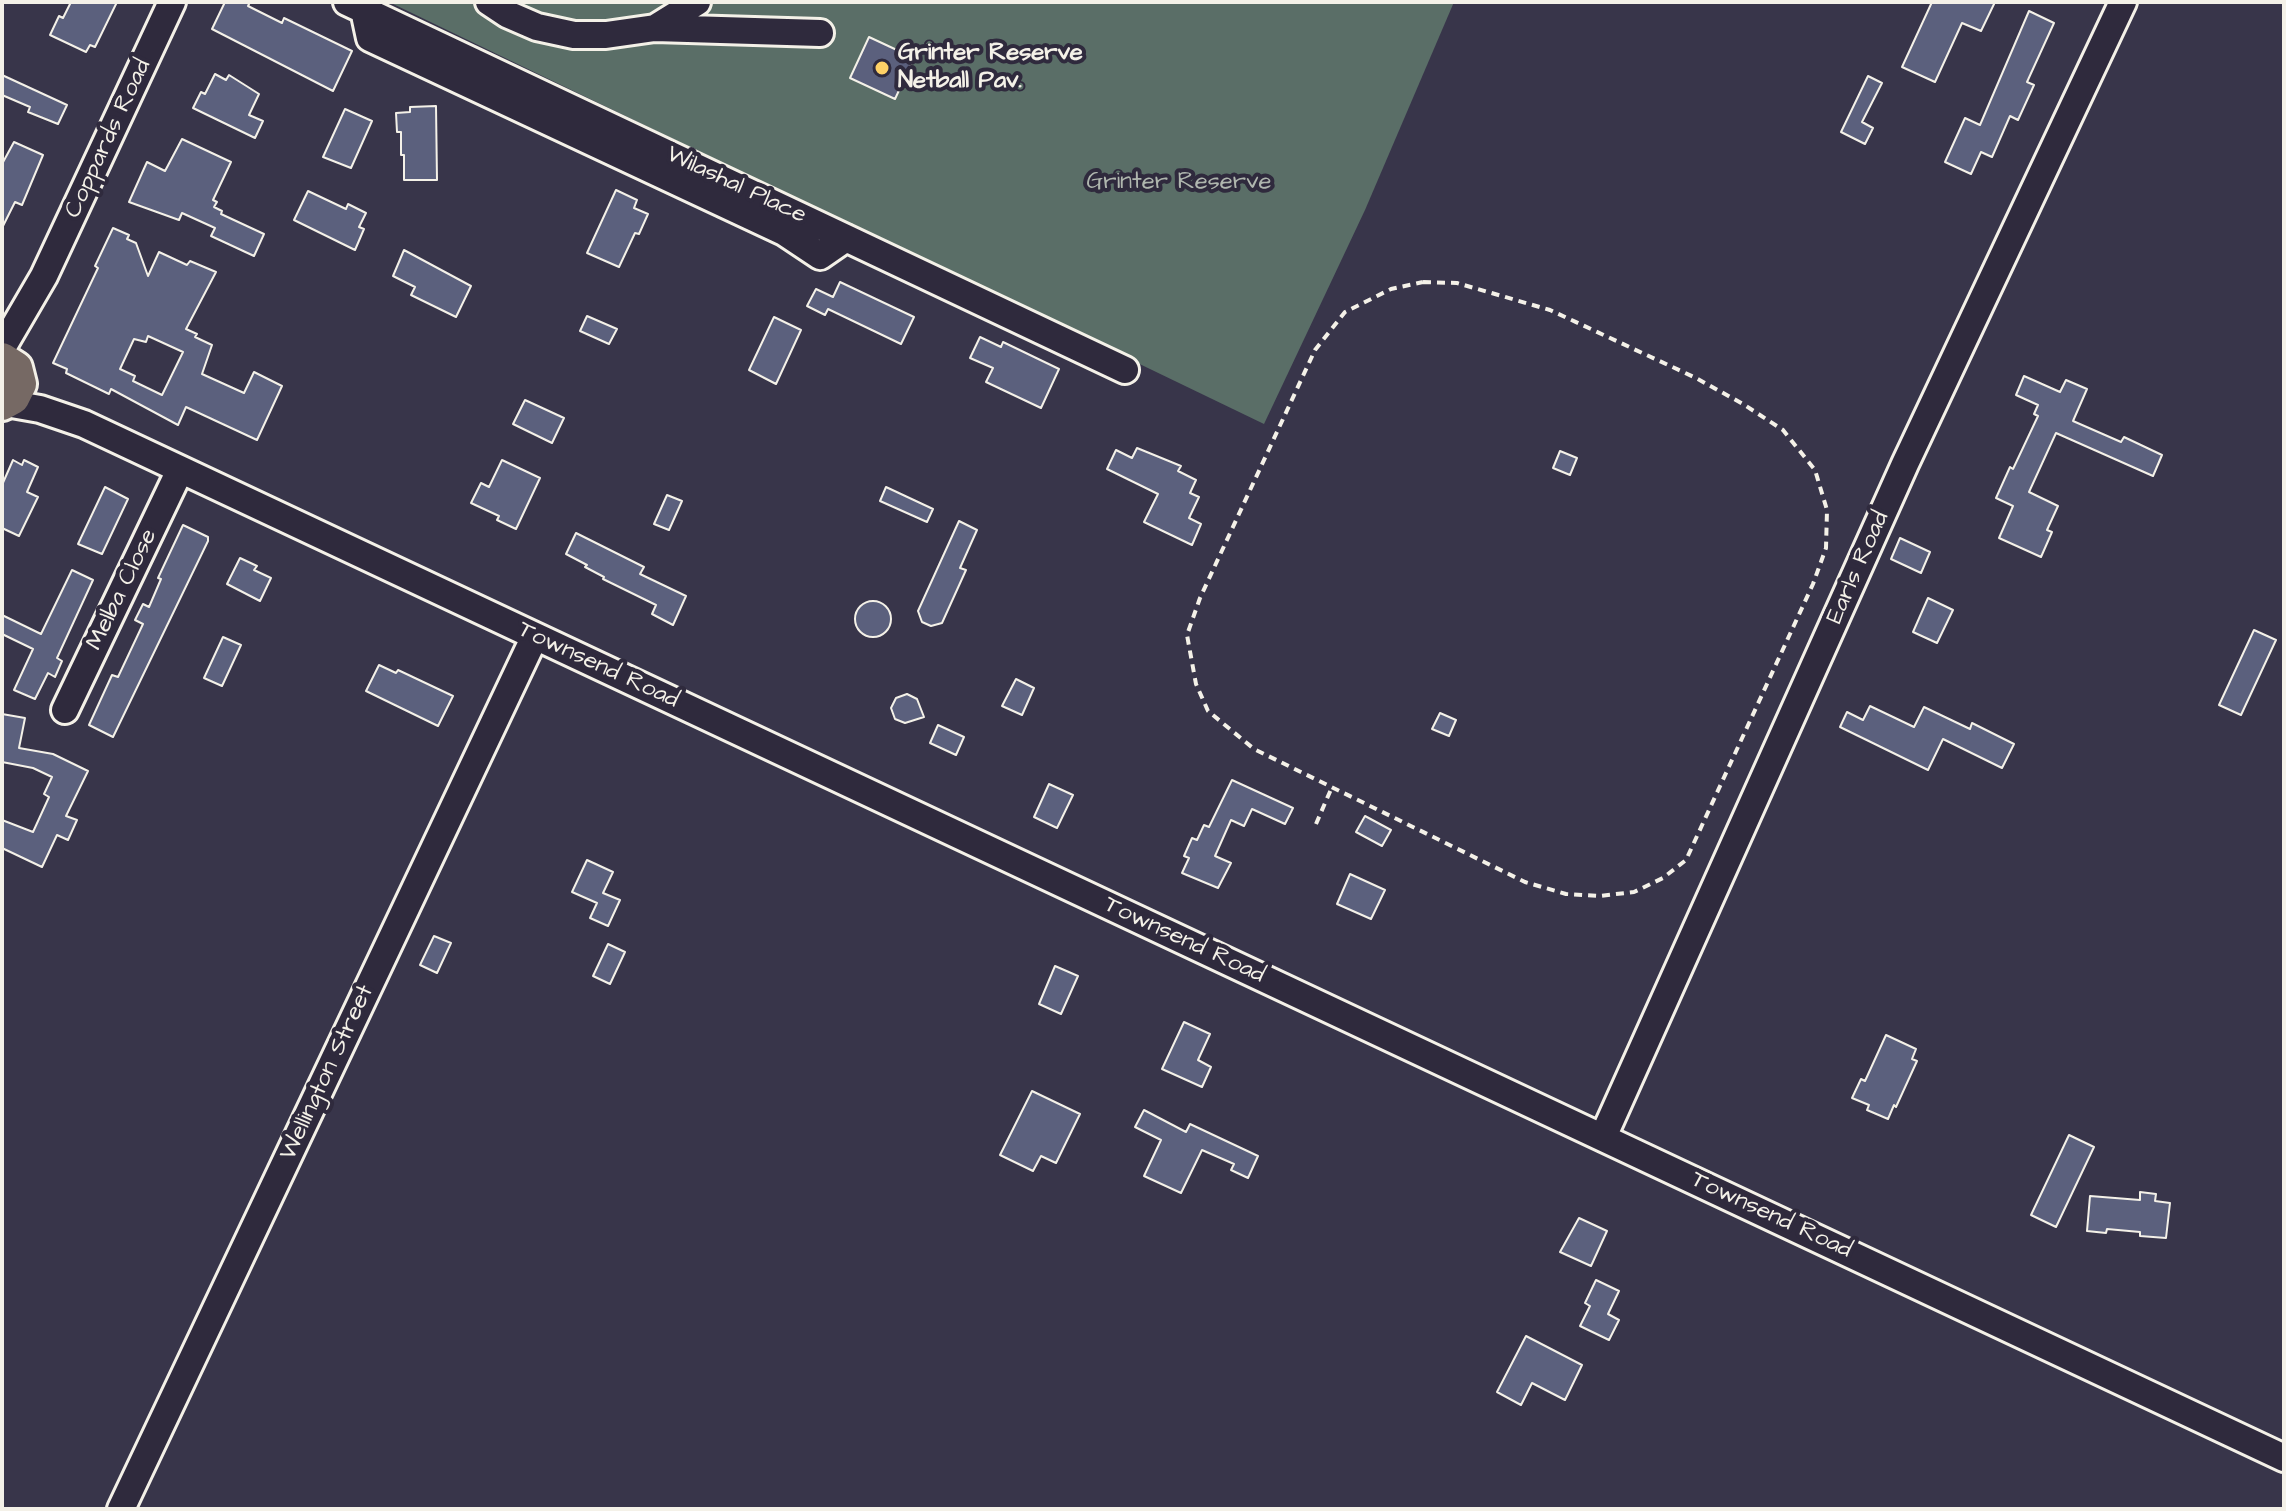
<!DOCTYPE html>
<style>
body{margin:0}
#map{position:relative;width:2286px;height:1511px;overflow:hidden;background:#38354a;font-family:"Architects Daughter",sans-serif}
canvas{display:block}
.frame{position:absolute;inset:0;border:4px solid #f4f1e8;pointer-events:none}
</style>
<div id="map">
<canvas width="2286" height="1511"></canvas>
<div class="frame"></div>
</div>
<script>
const ctx = document.querySelector('canvas').getContext('2d');
ctx.lineJoin = 'round';
function paint(path, color) { ctx.fillStyle = color; ctx.fill(path, 'evenodd'); }
const poly = rows => new Path2D(rows.map(r => 'M' + r).join(''));
function strokePath(path, color, width, dash) { ctx.strokeStyle = color; ctx.lineWidth = width; ctx.lineCap = dash ? 'butt' : 'round'; ctx.setLineDash(dash || []); ctx.stroke(path); }
function label(font, color, halo, rows, align = 'center') {
  ctx.font = font + ' "Architects Daughter",sans-serif'; ctx.lineWidth = 8; ctx.setLineDash([]); ctx.textBaseline = 'middle'; ctx.strokeStyle = halo; ctx.fillStyle = color; for (const [text, x, y, turn = 0] of rows) {
    ctx.save(); ctx.translate(x, y); ctx.rotate((+turn || 0) * Math.PI / 180); ctx.textAlign = isNaN(turn) ? turn : align; if (halo) ctx.strokeText(text, 0, 0); ctx.fillText(text, 0, 0); ctx.restore();
  }
}
const green = poly([
 [389,2,1454,2,1365,210,1264,424]
]);
const building = poly([
 [71,2,117,2,95,47,90,45,86,52,50,35,59,16,63,18,71,2],
 [225,2,250,2,248,6,282,23,284,18,352,51,333,91,212,29,225,2],
 [1932,2,1995,2,1981,31,1962,23,1935,82,1902,67,1932,2],
 [2029,11,2054,23,2027,82,2034,85,2018,120,2010,116,1992,157,1981,152,1971,174,1945,162,1965,118,1980,125,2029,11],
 [869,37,914,58,895,99,850,78,869,37],
 [215,74,226,80,229,75,259,94,249,115,263,121,255,138,193,108,201,92,205,94,215,74],
 [2,75,67,105,58,124,28,112,30,107,2,95,2,75],
 [1868,76,1882,83,1862,122,1873,128,1865,144,1841,132,1868,76],
 [436,106,437,180,404,180,404,155,401,155,401,132,397,132,396,113,410,112,410,107,436,106],
 [345,109,372,121,351,168,323,157,345,109],
 [182,139,231,162,213,200,217,202,214,207,222,211,221,214,264,234,254,256,211,236,215,228,182,213,179,220,129,202,147,162,165,171,182,139],
 [14,142,43,155,22,205,15,202,2,228,2,164,14,142],
 [616,190,637,200,634,208,648,214,639,234,635,233,619,267,587,253,616,190],
 [308,191,346,209,348,204,366,213,359,227,364,229,355,250,294,220,308,191],
 [113,228,129,235,127,239,136,243,148,276,159,252,187,265,190,261,216,272,186,329,197,334,195,337,212,345,202,374,244,393,254,372,282,386,257,440,186,407,178,425,111,389,109,394,66,373,67,369,53,363,98,268,95,266,113,228],
 [148,336,183,352,162,395,133,381,135,376,120,369,134,339,146,342,148,336],
 [404,250,471,286,456,317,411,295,415,287,393,276,404,250],
 [840,282,914,317,901,344,828,309,825,315,807,306,816,289,833,297,840,282],
 [587,316,617,329,609,344,580,331,587,316],
 [774,317,801,330,776,384,749,370,774,317],
 [980,337,1001,347,1003,342,1059,369,1041,408,986,382,993,368,970,358,980,337],
 [2024,376,2060,392,2066,380,2087,389,2073,421,2121,442,2124,437,2162,455,2153,476,2056,433,2029,492,2058,506,2047,530,2052,532,2041,557,1999,538,2013,506,1996,498,2010,467,2013,469,2038,416,2034,414,2038,405,2016,395,2024,376],
 [525,400,564,418,552,443,513,424,525,400],
 [1137,448,1181,466,1178,471,1196,480,1190,493,1199,497,1189,518,1201,524,1192,545,1144,522,1158,494,1107,469,1116,450,1132,458,1137,448],
 [1560,451,1577,458,1570,475,1553,468,1560,451],
 [13,460,22,465,24,460,38,467,27,492,38,497,19,536,2,528,2,485,13,460],
 [502,460,540,478,516,529,497,520,499,516,471,503,481,483,489,487,502,460],
 [105,487,128,499,102,554,78,544,105,487],
 [886,487,933,509,927,522,880,501,886,487],
 [667,495,682,501,669,530,654,524,667,495],
 [959,521,977,530,960,568,966,570,942,623,931,626,922,622,918,611,959,521],
 [183,525,208,537,208,541,113,737,89,725,112,675,118,677,143,624,135,620,143,604,149,607,161,579,158,578,183,525],
 [576,533,644,567,640,574,686,596,673,625,652,614,656,605,603,579,604,577,585,567,587,565,566,554,576,533],
 [1900,538,1930,552,1921,573,1891,559,1900,538],
 [240,558,257,566,254,570,271,578,260,601,227,584,240,558],
 [72,570,93,580,57,658,62,661,55,677,48,673,35,699,14,690,33,649,2,634,2,615,41,634,72,570],
 [1928,598,1953,610,1937,643,1913,632,1928,598],
 '855 619a18 18 0 1 1 36 0a18 18 0 1 1-36 0Z',
 [2254,630,2276,640,2241,715,2219,705,2254,630],
 [223,637,241,645,222,686,204,678,223,637],
 [379,665,396,673,398,670,453,696,438,726,366,691,379,665],
 [1016,679,1034,688,1022,715,1002,706,1016,679],
 [907,694,917,699,924,717,905,723,895,719,891,708,896,698,907,694],
 [1870,706,1914,727,1924,707,1970,729,1972,723,2014,744,2002,768,1943,739,1928,770,1840,727,1847,712,1863,720,1870,706],
 [1440,713,1456,720,1449,736,1432,729,1440,713],
 [2,714,25,718,19,748,53,754,88,771,66,816,77,820,68,840,57,835,42,867,2,848,2,820,33,832,49,797,44,794,52,777,33,768,2,762,2,714],
 [938,725,964,737,956,755,930,743,938,725],
 [1232,780,1293,808,1285,824,1252,809,1244,826,1231,820,1215,856,1231,863,1218,888,1182,873,1189,858,1184,856,1192,838,1197,840,1204,825,1209,827,1232,780],
 [1049,784,1073,795,1057,828,1034,817,1049,784],
 [1365,816,1391,830,1382,846,1356,832,1365,816],
 [587,860,613,872,603,893,620,900,608,926,590,918,597,903,572,892,587,860],
 [1350,874,1385,890,1371,919,1337,904,1350,874],
 [434,936,451,943,437,973,420,965,434,936],
 [608,944,625,952,610,984,593,976,608,944],
 [1055,966,1078,976,1061,1014,1039,1004,1055,966],
 [1184,1022,1210,1034,1198,1060,1211,1067,1202,1087,1162,1069,1184,1022],
 [1886,1035,1916,1049,1912,1059,1917,1061,1896,1107,1894,1105,1888,1119,1867,1110,1869,1105,1852,1098,1861,1079,1865,1081,1886,1035],
 [1032,1091,1080,1114,1056,1163,1041,1156,1033,1171,1000,1155,1032,1091],
 [1144,1110,1186,1132,1190,1124,1258,1156,1248,1178,1231,1170,1234,1164,1202,1150,1181,1193,1144,1176,1161,1140,1135,1127,1144,1110],
 [2069,1135,2094,1147,2056,1227,2031,1215,2069,1135],
 [2140,1192,2156,1194,2155,1201,2170,1203,2166,1238,2140,1236,2140,1232,2107,1229,2106,1233,2087,1231,2090,1196,2140,1200,2140,1192],
 [1579,1218,1607,1231,1591,1266,1560,1252,1579,1218],
 [1596,1280,1619,1291,1608,1314,1619,1320,1609,1340,1580,1326,1590,1306,1585,1303,1596,1280],
 [1526,1336,1582,1365,1565,1400,1532,1383,1521,1405,1497,1392,1526,1336]
]);
const path = poly([
 [1423,282,1457,283,1550,310,1696,378,1743,404,1783,430,1815,470,1827,510,1826,548,1813,584,1686,860,1663,878,1634,892,1599,896,1566,894,1525,882,1254,749,1208,711,1196,684,1187,635,1200,598,1315,350,1345,312,1391,289,1423,282],
 [1316,824,1332,787]
]);
const minor = poly([
 [347,2,1125,370],
 [489,2,507,14,537,27,574,35,606,35,655,28,697,2],
 [364,10,370,38,784,232,820,256,846,238],
 [655,28,820,33],
 [2,348,44,276,172,2],
 [6,403,40,409,84,424,2284,1458],
 [65,710,180,470],
 [1603,1137,1905,464,2123,2],
 [121,1509,535,636]
]);
const major = poly([
 [2,359,16,368,20,384,13,398,2,404]
]);
const markers = [
 [882,68,8,"#ffd166"]
];
const poiNames = [
 ["Grinter Reserve",898,54],
 ["Netball Pav.",898,82]
];
const streetNames = [
 ["Coppards Road",109,139,-65],
 ["Wilashal Place",736,186,25],
 ["Earls Road",1859,568,-66],
 ["Melba Close",123,590,-64],
 ["Townsend Road",598,666,25],
 ["Townsend Road",1184,941,25],
 ["Wellington Street",328,1073,-65],
 ["Townsend Road",1771,1216,25]
];
const parkNames = [
 ["Grinter Reserve",1179,183]
];
paint(green, '#5a6e67');
paint(building, '#5b607d');
strokePath(building, '#f4f1e8', 2);
strokePath(minor, '#f4f1e8', 32);
strokePath(major, '#f4f1e8', 38);
strokePath(path, '#f4f1e8', 4, [8, 6]);
strokePath(minor, '#2f2a3d', 26);
strokePath(major, '#766964', 32);
for (const [x, y, r, color] of markers) { const dot = new Path2D(); dot.arc(x, y, r, 0, 2 * Math.PI); ctx.fillStyle = color; ctx.fill(dot); strokePath(dot, '#2f2a3d', 3); }
label('bold 24px', '#f4f1e8', '#2f2a3d', poiNames, 'left');
label('24px', '#f4f1e8', '#2f2a3d', streetNames);
label('24px', '#afb6ae', '#2f2a3d', parkNames);
</script>
